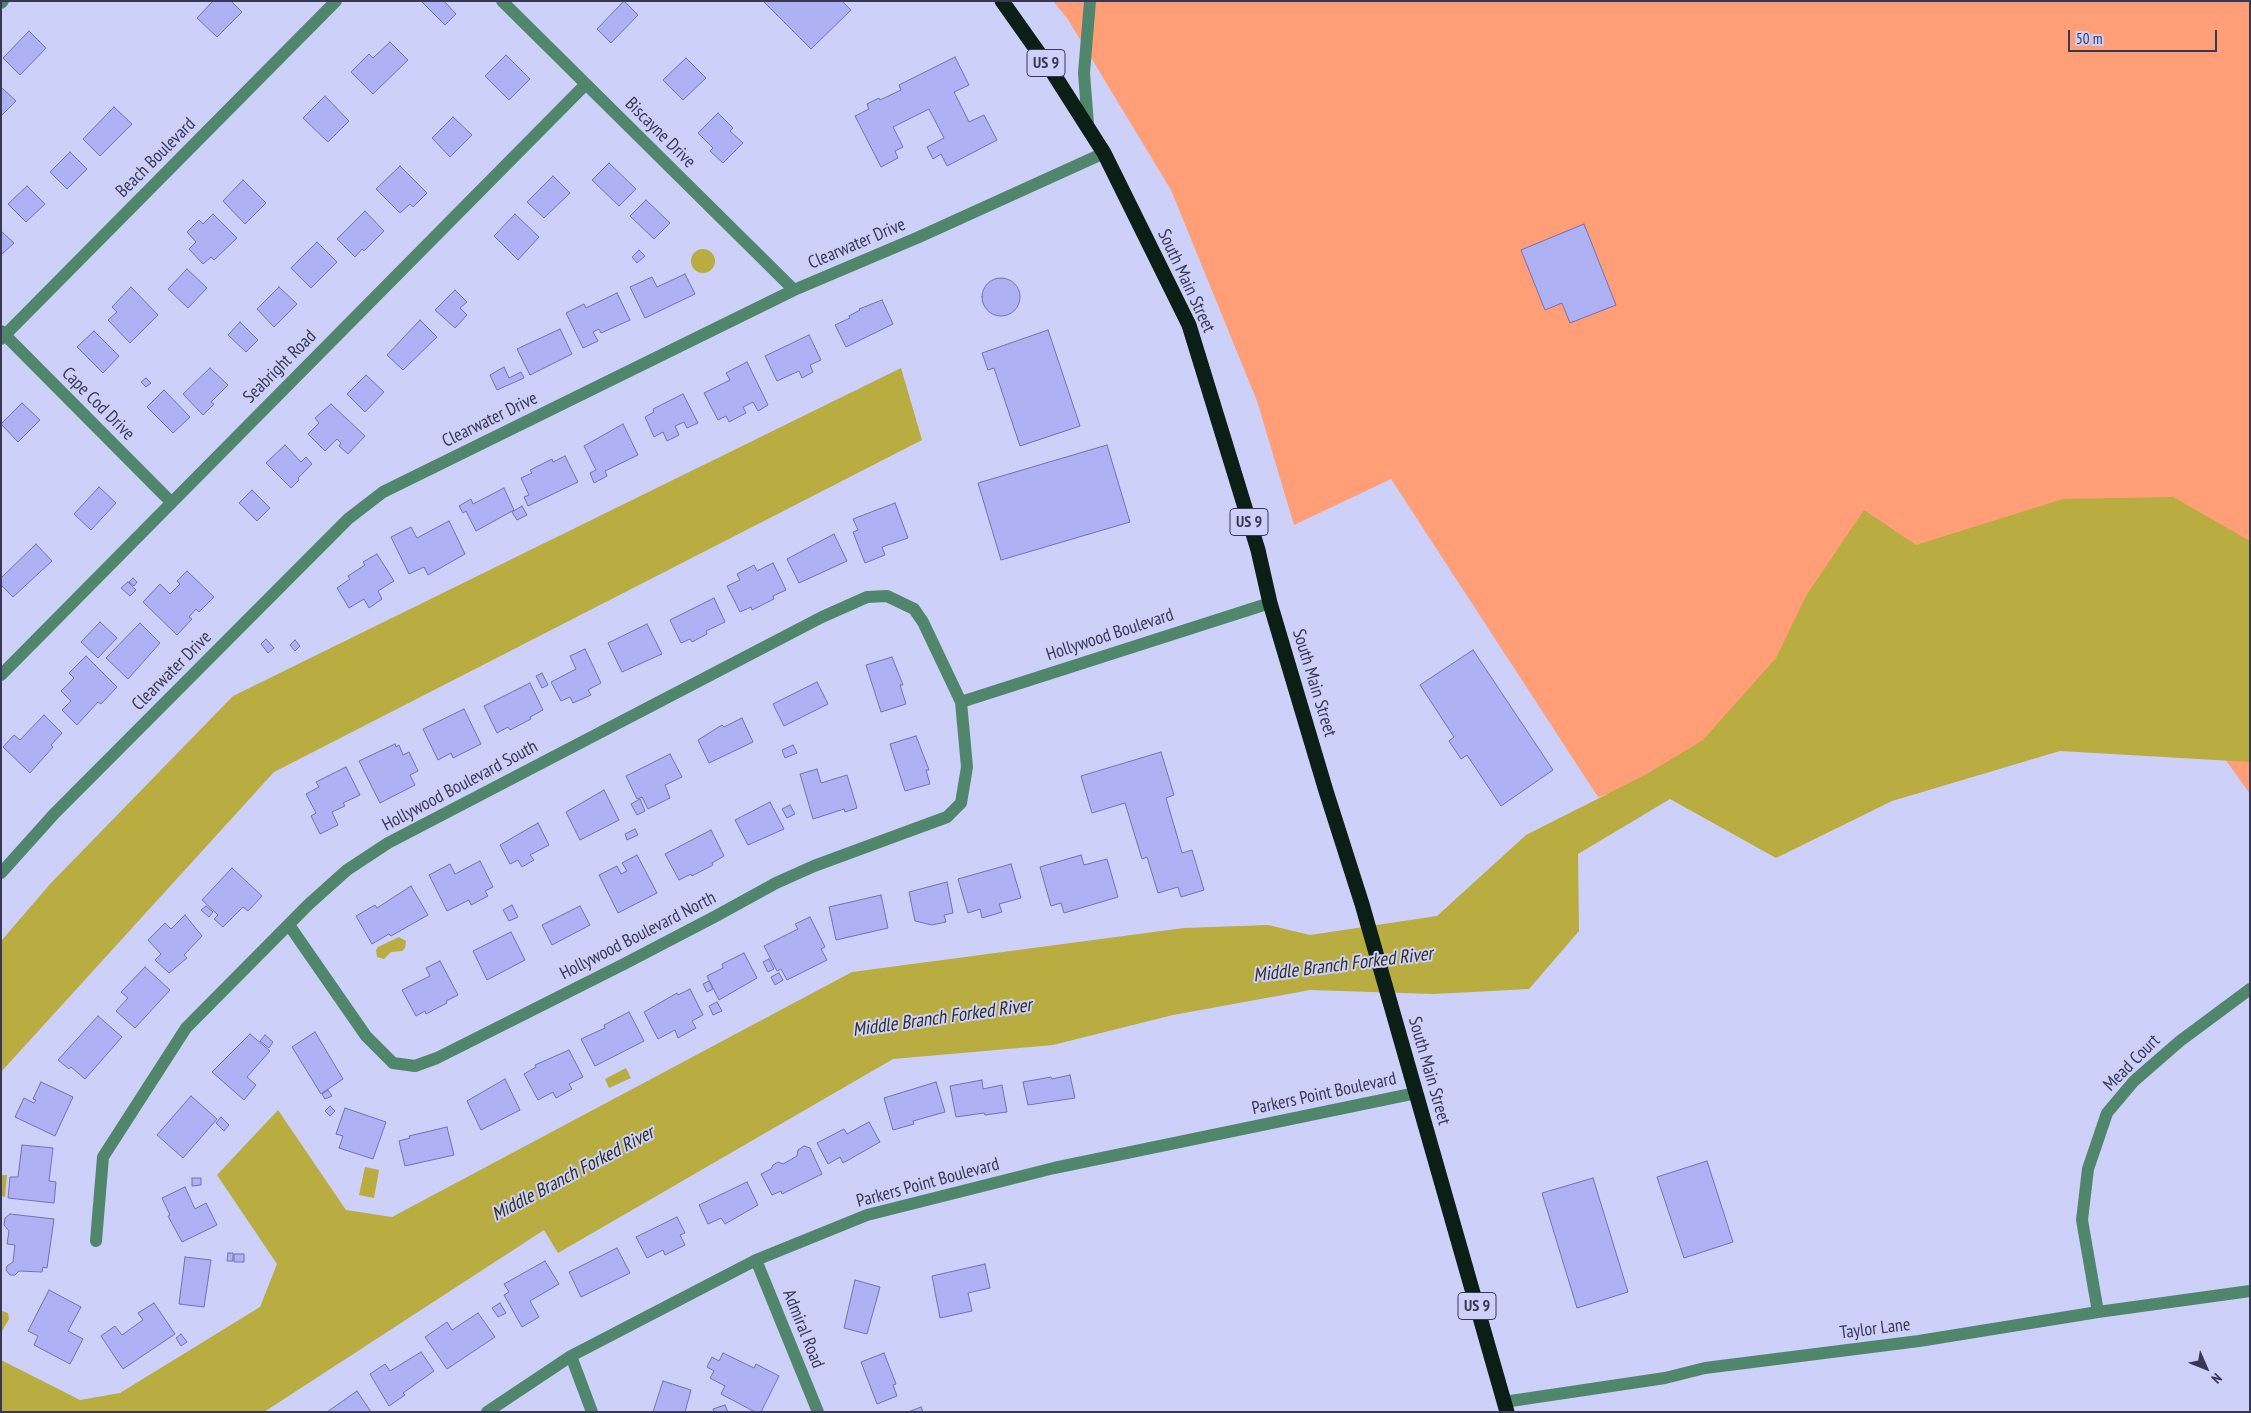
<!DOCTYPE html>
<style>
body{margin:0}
#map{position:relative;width:2251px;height:1413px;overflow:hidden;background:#cdd0f9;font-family:"PT Sans Narrow",sans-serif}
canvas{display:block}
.frame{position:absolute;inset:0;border:2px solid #383854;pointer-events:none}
.north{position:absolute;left:2181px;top:1343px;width:50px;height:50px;-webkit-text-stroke:4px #cdd0f9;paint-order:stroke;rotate:134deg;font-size:14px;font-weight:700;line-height:20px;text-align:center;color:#383854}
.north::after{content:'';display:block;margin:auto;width:18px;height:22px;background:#383854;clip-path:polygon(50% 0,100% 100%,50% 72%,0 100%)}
.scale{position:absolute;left:2068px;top:30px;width:149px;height:22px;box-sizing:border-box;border:2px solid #383854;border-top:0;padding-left:6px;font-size:15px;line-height:18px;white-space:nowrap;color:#383854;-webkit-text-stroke:4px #cdd0f9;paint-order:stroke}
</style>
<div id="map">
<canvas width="2251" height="1413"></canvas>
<div class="frame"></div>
<div class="north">N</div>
<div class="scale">50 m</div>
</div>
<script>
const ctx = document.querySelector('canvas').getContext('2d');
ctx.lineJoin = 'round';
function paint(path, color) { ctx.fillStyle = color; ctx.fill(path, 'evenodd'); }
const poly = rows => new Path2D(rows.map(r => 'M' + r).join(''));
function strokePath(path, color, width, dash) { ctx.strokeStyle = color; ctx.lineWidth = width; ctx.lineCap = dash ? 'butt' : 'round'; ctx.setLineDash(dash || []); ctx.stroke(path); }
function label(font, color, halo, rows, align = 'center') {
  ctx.font = font + ' "PT Sans Narrow",sans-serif'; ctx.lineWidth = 4; ctx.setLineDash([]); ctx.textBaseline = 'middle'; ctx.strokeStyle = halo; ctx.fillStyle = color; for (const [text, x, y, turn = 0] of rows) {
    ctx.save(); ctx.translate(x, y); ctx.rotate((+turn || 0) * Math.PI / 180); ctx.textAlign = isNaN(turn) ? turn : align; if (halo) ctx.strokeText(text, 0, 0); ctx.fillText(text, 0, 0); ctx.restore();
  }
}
const green = poly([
 [1053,1,2250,1,2250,794,2110,598,1672,773,1598,797,1391,479,1294,525,1257,401,1171,190,1067,18]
]);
const water = poly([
 '691 261a12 12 0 1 1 24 0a12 12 0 1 1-24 0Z',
 [901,368,922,440,274,772,1,1072,1,941,51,883,233,696],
 [2173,497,2250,541,2250,762,2060,751,1892,801,1776,858,1670,799,1578,854,1579,931,1529,989,1434,994,1310,990,1173,1015,1053,1045,893,1059,558,1253,544,1230,264,1412,1,1412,1,1360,80,1400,120,1393,260,1307,277,1264,217,1175,278,1110,346,1210,392,1217,852,972,1184,928,1268,925,1310,935,1437,916,1526,835,1645,775,1703,740,1776,658,1806,596,1864,510,1916,545,2063,499],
 [399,937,406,941,405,948,402,951,391,952,384,959,377,957,376,950,378,947],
 [626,1068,631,1078,609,1088,605,1079],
 [365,1167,379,1170,374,1198,359,1195],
 [1,1175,7,1175,5,1197,1,1196],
 [2,1311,8,1313,9,1319,1,1333]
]);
const building = poly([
 [213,1,231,1,242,12,217,37,197,18,213,1],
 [421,1,444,1,456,14,445,25,421,1],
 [624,1,638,15,611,43,597,29,624,1],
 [763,1,842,1,851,10,811,49,763,1],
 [29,31,46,48,20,75,3,58,29,31],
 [390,42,408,60,373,94,351,72,369,54,373,58,390,42],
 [506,55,530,79,509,100,485,76,506,55],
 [955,57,969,85,954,92,969,122,984,115,997,140,947,166,941,154,933,159,927,147,944,138,929,109,893,127,903,147,895,151,898,158,881,167,855,116,869,109,867,104,879,98,880,100,901,90,899,85,955,57],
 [686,58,706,78,683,100,663,80,686,58],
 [1,87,16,101,1,116,1,87],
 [325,96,349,121,328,142,303,118,325,96],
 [114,107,132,124,100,156,83,139,114,107],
 [718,113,733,128,730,131,743,143,723,163,710,151,713,148,698,133,718,113],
 [453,117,472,135,450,157,432,138,453,117],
 [70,152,87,169,67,189,50,172,70,152],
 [609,163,636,189,619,206,592,180,609,163],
 [400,166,427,193,413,207,410,204,400,213,376,189,400,166],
 [553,176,570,193,544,218,527,202,553,176],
 [243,180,266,203,245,224,223,201,243,180],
 [27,186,45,204,26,222,8,204,27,186],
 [646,200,670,223,654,239,630,216,646,200],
 [365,211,384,231,364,251,362,249,355,257,337,239,365,211],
 [213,214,237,238,214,260,211,257,203,264,189,249,196,242,187,232,199,220,203,224,213,214],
 [515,214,539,237,518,260,494,236,515,214],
 [1584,224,1616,305,1570,323,1562,303,1545,310,1521,250,1584,224],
 [1,231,14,243,1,255,1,231],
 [317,242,337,262,311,288,291,268,317,242],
 [639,250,645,256,637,263,632,257,639,250],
 [187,269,207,288,188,308,168,289,187,269],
 [685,274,695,294,645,318,630,287,652,277,657,287,685,274],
 '982 297a19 19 0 1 1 38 0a19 19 0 1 1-38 0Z',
 [131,287,158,315,130,343,108,320,117,312,112,307,131,287],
 [279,287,297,304,274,327,257,309,279,287],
 [455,290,467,302,460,308,467,315,455,328,435,310,455,290],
 [617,293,630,320,601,333,599,329,593,332,598,341,583,348,566,313,584,304,586,308,617,293],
 [882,300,893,324,846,347,835,325,850,318,849,316,860,310,859,309,882,300],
 [420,320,437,337,403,370,387,355,420,320],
 [240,322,258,340,246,352,228,335,240,322],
 [560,329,572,354,530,375,517,349,560,329],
 [1048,330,1080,426,1020,446,994,368,988,370,982,353,1048,330],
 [94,331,119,356,103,373,77,347,94,331],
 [809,335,821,360,810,365,813,372,802,378,799,371,777,381,765,356,809,335],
 [747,362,768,405,758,411,753,402,743,407,746,413,729,422,726,416,718,420,704,393,730,380,726,373,747,362],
 [504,367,509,378,521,372,524,378,497,390,490,375,504,367],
 [210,368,228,385,211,402,214,404,203,415,183,394,210,368],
 [366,375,384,392,365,412,347,394,366,375],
 [146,378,151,383,146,387,141,382,146,378],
 [164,390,190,417,173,433,147,407,164,390],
 [683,394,698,423,687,428,684,422,675,426,679,435,667,441,663,432,654,437,645,417,654,412,653,409,683,394],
 [22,403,40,420,18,442,1,424,22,403],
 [331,404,365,436,348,454,339,446,341,443,337,439,325,451,308,434,319,423,315,418,331,404],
 [623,424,638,455,605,471,607,476,594,483,590,473,596,470,584,446,623,424],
 [285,445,301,462,306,457,312,464,298,478,299,480,291,488,266,463,285,445],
 [1107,445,1130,522,1001,560,978,483,1107,445],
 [565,456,578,482,528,506,524,497,529,495,521,478,532,473,530,470,552,459,553,462,565,456],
 [99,487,116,503,91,530,74,514,99,487],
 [504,488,514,510,476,531,466,511,463,513,459,506,471,499,473,504,504,488],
 [252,490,270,508,257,521,239,503,252,490],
 [895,503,908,538,882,547,885,555,865,563,853,532,858,530,853,519,895,503],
 [522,506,527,515,517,520,512,512,522,506],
 [449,521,465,554,428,575,424,567,409,574,391,537,411,527,417,538,449,521],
 [834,534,847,561,799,583,787,559,834,534],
 [36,544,52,561,13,597,1,585,1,578,36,544],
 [377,554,394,581,378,591,382,599,369,608,364,599,349,608,337,588,350,579,348,576,365,565,363,562,377,554],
 [773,563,786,590,773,596,774,599,752,610,751,607,740,612,727,586,740,580,737,574,754,565,757,571,773,563],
 [187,571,214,597,199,612,196,609,189,617,192,619,177,635,143,602,160,584,170,594,180,584,177,581,187,571],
 [133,578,137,582,134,586,129,582,133,578],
 [128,582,136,590,130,596,121,588,128,582],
 [714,598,725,622,706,631,707,634,692,642,690,639,681,643,670,620,714,598],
 [100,622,117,638,98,658,81,642,100,622],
 [140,623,160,643,128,679,106,658,140,623],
 [647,624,662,654,622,672,608,643,647,624],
 [266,639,274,648,268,653,261,644,266,639],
 [295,640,300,646,295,651,290,645,295,640],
 [585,649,601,683,588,690,591,695,573,703,570,697,561,701,551,682,576,669,570,656,585,649],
 [1473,650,1553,770,1501,806,1467,755,1461,759,1449,741,1454,737,1420,685,1473,650],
 [86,656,117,687,101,704,98,702,77,725,62,710,71,701,61,691,74,678,69,673,86,656],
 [892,657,903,685,900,685,906,704,881,712,866,665,892,657],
 [542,673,548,685,542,688,536,676,542,673],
 [817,682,828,704,784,726,773,704,817,682],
 [530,683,543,710,530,717,531,719,510,730,508,727,497,733,484,706,530,683],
 [464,709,481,744,453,758,451,753,438,760,423,729,464,709],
 [44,715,62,733,51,745,53,747,30,773,3,747,14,735,20,740,44,715],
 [742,718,753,742,709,763,698,740,722,725,724,727,742,718],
 [916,736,929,770,926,770,930,784,905,791,890,744,916,736],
 [395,744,396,747,399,745,403,755,409,752,418,771,410,775,415,785,380,803,359,761,395,744],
 [793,745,797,753,785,758,782,750,793,745],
 [1161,752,1174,795,1166,798,1182,853,1192,850,1204,890,1181,897,1178,887,1158,893,1147,857,1142,859,1125,803,1092,813,1081,776,1161,752],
 [670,754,682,777,665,785,670,798,648,809,642,797,637,799,626,776,670,754],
 [346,767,360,795,343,803,345,806,332,812,338,825,320,834,311,816,316,813,306,794,319,787,316,782,346,767],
 [817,769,821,783,847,775,857,808,845,812,844,809,813,819,800,774,817,769],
 [604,790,619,820,580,840,566,812,604,790],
 [640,799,645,811,637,815,631,804,640,799],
 [770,802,784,829,748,845,735,820,770,802],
 [790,805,795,814,787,818,782,809,790,805],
 [538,823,549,845,530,855,534,860,522,867,518,860,510,864,500,845,538,823],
 [635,829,638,835,627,840,625,834,635,829],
 [711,830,724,856,712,863,713,865,692,876,691,874,679,880,665,854,711,830],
 [637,855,657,893,618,913,599,875,617,866,621,874,627,871,622,863,637,855],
 [1081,855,1084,865,1107,859,1118,897,1064,913,1061,903,1051,906,1040,867,1081,855],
 [480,861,493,887,485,891,488,896,471,905,469,900,447,911,429,875,450,864,455,874,480,861],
 [1011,864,1021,898,999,904,1002,912,982,918,980,909,968,913,958,879,1011,864],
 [232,868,262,896,248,911,243,907,223,927,214,919,218,915,202,900,232,868],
 [947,882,953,913,944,915,946,922,932,925,915,921,909,892,947,882],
 [411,886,428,915,391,936,389,934,372,944,356,916,375,905,377,908,411,886],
 [881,895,888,928,836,940,829,907,881,895],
 [512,905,518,917,509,921,503,910,512,905],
 [206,906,213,912,209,917,201,910,206,906],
 [580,906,590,925,552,945,542,925,580,906],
 [185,915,202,936,184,955,187,958,169,973,155,960,161,954,148,940,165,923,171,929,185,915],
 [810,917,825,947,821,949,827,960,787,980,781,969,777,971,764,946,798,929,795,924,810,917],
 [511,932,525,960,487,980,473,951,511,932],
 [744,953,757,978,719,1000,707,976,723,968,722,964,744,953],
 [769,959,774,969,768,972,763,962,769,959],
 [440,961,458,995,446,1001,447,1003,426,1014,425,1011,416,1016,402,990,430,976,426,968,440,961],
 [145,967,170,990,135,1028,116,1011,128,998,121,992,145,967],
 [779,973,783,980,775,985,771,977,779,973],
 [709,981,713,989,707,992,703,984,709,981],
 [690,989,703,1015,692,1021,696,1028,678,1038,675,1030,658,1039,644,1012,677,993,678,995,690,989],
 [717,1002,722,1011,713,1015,709,1006,717,1002],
 [629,1012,644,1041,595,1066,581,1039,605,1028,604,1025,629,1012],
 [98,1016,122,1037,85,1079,71,1067,69,1069,58,1060,98,1016],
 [315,1032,343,1079,321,1094,292,1047,315,1032],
 [250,1034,270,1051,247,1077,256,1085,244,1100,212,1072,250,1034],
 [265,1035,273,1042,269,1048,260,1041,265,1035],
 [569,1050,583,1077,569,1084,572,1089,556,1098,553,1092,538,1100,524,1074,536,1067,535,1065,569,1050],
 [1070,1075,1075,1098,1028,1105,1023,1082,1051,1077,1052,1079,1070,1075],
 [505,1079,520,1110,481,1130,467,1101,505,1079],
 [982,1080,983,1089,1002,1085,1007,1112,985,1115,984,1113,956,1117,950,1086,982,1080],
 [41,1082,73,1097,55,1136,15,1117,24,1098,34,1103,36,1100,33,1099,41,1082],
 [936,1082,945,1112,913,1121,914,1124,893,1130,884,1098,936,1082],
 [328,1090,332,1096,325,1099,322,1094,328,1090],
 [191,1096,217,1119,183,1158,157,1135,191,1096],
 [330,1106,335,1111,330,1116,325,1111,330,1106],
 [345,1108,386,1122,373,1159,339,1148,343,1136,336,1134,345,1108],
 [221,1117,229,1125,224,1131,216,1123,221,1117],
 [869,1122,880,1142,843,1163,840,1157,828,1164,817,1143,844,1129,847,1134,869,1122],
 [447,1127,454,1155,405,1166,399,1141,410,1138,409,1136,447,1127],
 [22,1145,53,1148,49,1181,56,1182,54,1203,8,1198,10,1177,18,1177,22,1145],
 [804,1146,810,1148,822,1174,782,1194,781,1191,772,1195,761,1174,771,1169,773,1165,778,1162,783,1164,797,1156,798,1150,804,1146],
 [1707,1161,1733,1242,1684,1258,1657,1177,1707,1161],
 [192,1178,201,1178,201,1185,192,1186,192,1178],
 [1593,1178,1628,1292,1577,1308,1542,1193,1593,1178],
 [747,1182,758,1205,725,1224,721,1218,708,1224,699,1205,747,1182],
 [185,1187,195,1209,206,1203,217,1225,182,1242,168,1216,170,1215,162,1198,185,1187],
 [10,1214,54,1219,47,1268,43,1267,42,1272,19,1271,15,1275,10,1275,6,1270,7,1266,13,1262,15,1245,7,1244,9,1231,4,1225,5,1218,10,1214],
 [677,1217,685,1233,680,1235,685,1245,665,1255,663,1250,647,1258,636,1237,677,1217],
 [617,1248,630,1273,581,1297,569,1272,617,1248],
 [228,1253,233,1253,233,1261,227,1261,228,1253],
 [234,1254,244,1254,244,1262,234,1262,234,1254],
 [185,1257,211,1260,204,1307,179,1304,185,1257],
 [545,1261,559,1284,530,1301,539,1317,522,1327,504,1295,509,1292,504,1284,545,1261],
 [985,1264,990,1288,968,1293,972,1311,940,1318,932,1276,985,1264],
 [855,1280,880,1287,867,1334,844,1328,855,1280],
 [49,1290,81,1307,68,1331,83,1339,70,1364,34,1345,38,1336,28,1331,49,1290],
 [154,1303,175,1334,123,1369,101,1336,115,1326,122,1335,143,1320,138,1313,154,1303],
 [500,1303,506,1313,498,1317,492,1308,500,1303],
 [478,1313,495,1337,447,1369,425,1337,447,1322,452,1330,478,1313],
 [181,1334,187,1342,181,1346,176,1338,181,1334],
 [421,1352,434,1371,403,1393,405,1395,389,1406,370,1374,385,1364,390,1371,421,1352],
 [723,1353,754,1368,756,1364,779,1376,761,1412,755,1412,721,1394,725,1386,710,1378,714,1371,707,1367,712,1357,719,1361,723,1353],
 [884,1353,896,1384,893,1385,897,1396,877,1404,861,1362,884,1353],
 [663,1381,691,1390,685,1412,653,1412,663,1381],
 [357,1391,371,1412,327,1412,357,1391],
 [725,1405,728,1412,714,1412,713,1409,725,1405],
 [921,1407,923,1412,908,1412,921,1407]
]);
const minor = poly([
 [502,1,794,290],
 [1,3,3,1],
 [1088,125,1084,73,1090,1],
 [1,331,171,502],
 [1,339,336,1],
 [1,675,586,84],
 [961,702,1270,603],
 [1,873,54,814,348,519,383,492,794,290,919,237,1104,153],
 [96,1241,103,1157,186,1028,309,904,347,870,388,843,822,617,867,597,887,596,914,609,923,622,961,702,967,767,961,803,947,817,814,866,776,883,716,916,624,964,437,1058,415,1066,393,1063,366,1036,289,925],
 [756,1260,818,1412],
 [2098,1312,2082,1220,2088,1169,2107,1113,2134,1081,2180,1041,2250,989],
 [571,1356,592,1412],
 [1504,1402,1665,1378,1705,1368,1919,1341,2098,1312,2250,1291],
 [487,1412,571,1356,756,1260,867,1215,1054,1168,1416,1093]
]);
const highway = poly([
 [1002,1,1053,73,1104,153,1189,325,1258,550,1270,603,1326,791,1362,904,1507,1412]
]);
const shields = [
 [1046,63,38],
 [1249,522,38],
 [1477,1306,38]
];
const shieldNames = [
 ["US 9",1046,63],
 ["US 9",1249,522],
 ["US 9",1477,1306]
];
const streetNames = [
 ["Biscayne Drive",660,133,45],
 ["Beach Boulevard",156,158,-45],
 ["Clearwater Drive",857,244,-23],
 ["South Main Street",1186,281,65],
 ["Seabright Road",280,367,-45],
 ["Cape Cod Drive",98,404,45],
 ["Clearwater Drive",490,420,-26],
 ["Hollywood Boulevard",1110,635,-18],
 ["Clearwater Drive",172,671,-45],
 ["South Main Street",1314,683,73],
 ["Hollywood Boulevard South",460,786,-28],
 ["Hollywood Boulevard North",638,936,-27],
 ["Mead Court",2132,1063,-45],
 ["South Main Street",1429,1071,74],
 ["Parkers Point Boulevard",1324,1094,-12],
 ["Parkers Point Boulevard",928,1183,-15],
 ["Admiral Road",803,1329,68],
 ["Taylor Lane",1875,1329,-7]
];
const waterNames = [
 ["Middle Branch Forked River",1343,965,-7],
 ["Middle Branch Forked River",942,1018,-8],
 ["Middle Branch Forked River",573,1174,-28]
];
paint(green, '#ff9e77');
paint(water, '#b9ac40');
paint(building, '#aeb1f4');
strokePath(building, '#7172b0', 1);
strokePath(minor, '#50876c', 12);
strokePath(highway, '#0b1f16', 15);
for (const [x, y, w] of shields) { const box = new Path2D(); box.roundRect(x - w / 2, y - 13.5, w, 27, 4); ctx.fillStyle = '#cdd0f9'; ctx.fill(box); strokePath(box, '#383854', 1); }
label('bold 16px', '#383854', null, shieldNames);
label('18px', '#383854', '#cdd0f9', streetNames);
label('italic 19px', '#322f18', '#cdd0f9', waterNames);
</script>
